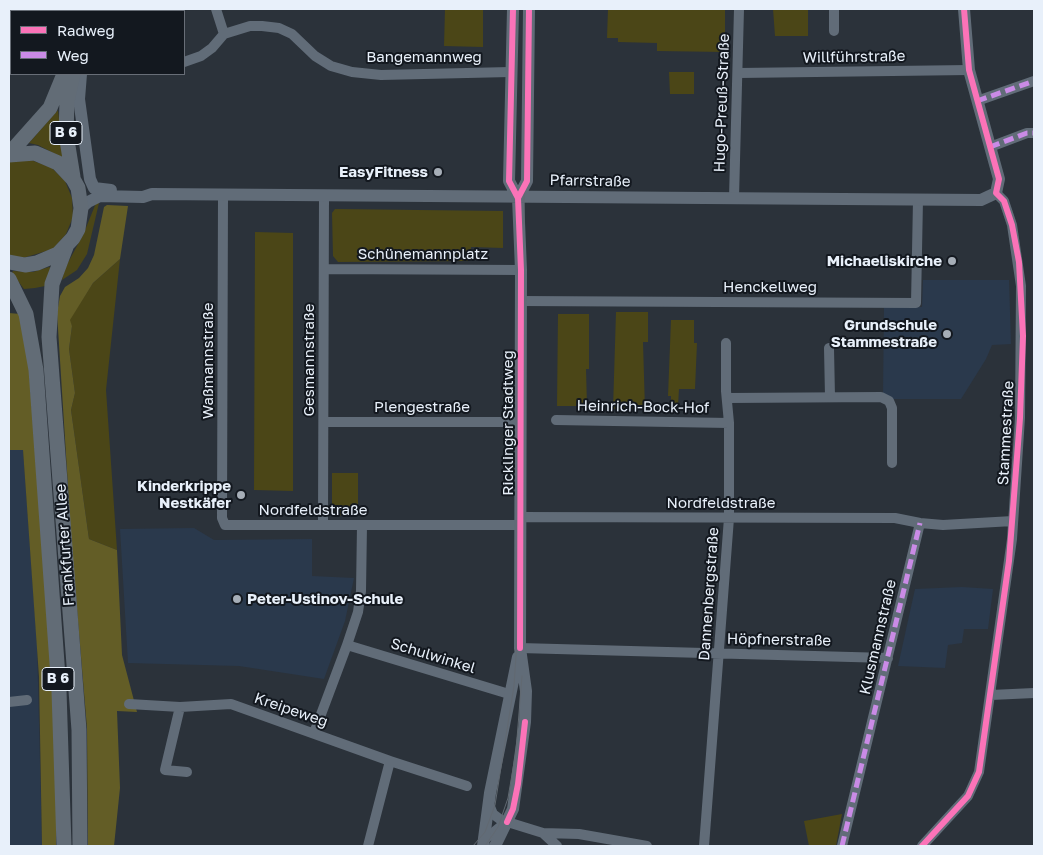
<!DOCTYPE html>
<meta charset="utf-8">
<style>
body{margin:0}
#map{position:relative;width:1043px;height:855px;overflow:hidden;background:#2b323a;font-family:"Golos Text",sans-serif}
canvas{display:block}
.frame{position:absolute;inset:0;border:10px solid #e8f0fa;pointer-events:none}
.legend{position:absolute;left:10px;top:10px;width:175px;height:65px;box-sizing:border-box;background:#13181f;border:1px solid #686e77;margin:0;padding:6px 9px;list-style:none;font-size:15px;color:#e8f0fa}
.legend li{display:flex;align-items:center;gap:10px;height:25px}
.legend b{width:25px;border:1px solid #686e77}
</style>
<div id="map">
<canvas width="1043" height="855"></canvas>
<div class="frame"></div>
<ul class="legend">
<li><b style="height:6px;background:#fb73b8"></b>Radweg</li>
<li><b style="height:6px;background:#ca8be6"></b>Weg</li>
</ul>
</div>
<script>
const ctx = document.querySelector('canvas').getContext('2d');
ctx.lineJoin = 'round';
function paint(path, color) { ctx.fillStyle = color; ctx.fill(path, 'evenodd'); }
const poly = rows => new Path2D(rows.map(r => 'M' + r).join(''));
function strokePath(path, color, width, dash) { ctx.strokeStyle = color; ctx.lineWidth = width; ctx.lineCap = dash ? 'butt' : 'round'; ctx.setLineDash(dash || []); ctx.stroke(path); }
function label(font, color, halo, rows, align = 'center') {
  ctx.font = font + ' "Golos Text",sans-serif'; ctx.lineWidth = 4; ctx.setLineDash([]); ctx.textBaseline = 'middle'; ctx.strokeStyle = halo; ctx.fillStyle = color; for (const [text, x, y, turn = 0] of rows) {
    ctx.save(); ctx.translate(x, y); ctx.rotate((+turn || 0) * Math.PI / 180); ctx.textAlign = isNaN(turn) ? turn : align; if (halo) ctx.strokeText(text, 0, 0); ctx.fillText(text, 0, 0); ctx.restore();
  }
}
const built = poly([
 [923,280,1009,280,1011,344,992,345,986,359,961,399,887,399,883,396,884,307,922,307],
 [23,449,37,642,42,846,9,846,9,450],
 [194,528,214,540,312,539,312,576,354,578,345,621,324,679,239,666,128,663,120,529],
 [962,587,993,589,988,629,964,629,962,643,948,645,945,668,898,666,915,589]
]);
const green = poly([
 [445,9,483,9,483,47,444,46],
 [608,9,725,9,725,52,657,51,657,43,618,42,618,38,607,38],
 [773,9,808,9,808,36,775,36],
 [669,72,694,72,694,94,670,94],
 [58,110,63,158,38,145,29,143],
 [31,160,52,168,65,181,72,198,73,217,66,234,53,249,23,258,9,255,9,162],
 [96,203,99,203,87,254,77,270,62,280,65,268,83,235],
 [335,209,503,211,503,248,471,247,470,261,338,262,333,256,332,213],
 [255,232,293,233,293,491,254,490],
 [120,259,106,390,117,550,89,539,71,410,75,393,69,349,72,326,69,320,93,283],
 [49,267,51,268,45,286,35,288,24,289,12,273,13,271,33,272],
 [616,312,648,312,648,342,643,342,645,410,613,409],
 [558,314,589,314,589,369,586,369,587,406,557,406],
 [671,320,694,320,694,343,697,343,695,389,679,389,678,406,671,405,671,396,668,396],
 [332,473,358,473,358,516,332,515],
 [842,814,836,846,809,846,804,821]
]);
const forest = poly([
 [107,205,128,206,120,259,93,283,70,320,72,326,69,349,75,393,71,410,89,539,117,550,122,655,137,712,117,711,120,788,114,846,88,846,87,728,72,549,57,313,60,296,65,287,79,278,88,268,94,255,104,207],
 [9,313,20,314,27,340,52,683,57,801,56,846,42,846,39,677,23,450,9,450]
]);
const minor = poly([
 [216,9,224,34],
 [68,11,68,9],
 [99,11,99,9],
 [834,31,834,9],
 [9,51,11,51],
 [184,62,201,56,212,48,224,34,250,26,262,26,279,28,292,34,315,56,331,66,352,72,381,75,510,72],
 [739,73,969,70],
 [977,101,1034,81],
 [990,147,1027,133,1034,133],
 [223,195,222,518,225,525,520,525],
 [734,198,739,9],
 [324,269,521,270],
 [520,301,916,303,918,200],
 [829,348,830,397],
 [728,398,881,397,889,401,892,408,892,463],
 [556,420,729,423],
 [324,422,521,422],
 [520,517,895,518,920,523,943,525,1013,521],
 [323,525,324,196],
 [362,525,361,591,358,612,347,645,509,694],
 [520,648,888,658],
 [991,695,1034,693],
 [9,702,27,700],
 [129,704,180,707,231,704,390,761,368,846],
 [180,707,165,770,187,772],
 [314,733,347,645],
 [390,761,467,786],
 [489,804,493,814,501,820,543,833,557,846],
 [543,833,579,834,647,846],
 [484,840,506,822],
 [704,846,729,518,729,423,726,391,726,343],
 [842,846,920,523],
 [922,846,968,796,979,772,1012,539,1020,418,1021,286,1012,225,1004,201,996,193]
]);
const tertiary = poly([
 [81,74,79,99,90,179,94,188,111,190],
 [518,198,527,181,529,9],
 [81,208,88,202,100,196,143,197,152,194,981,200,996,193,999,179,969,70,964,9],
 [483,846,490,793,518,657],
 [495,846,513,809,525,722,526,691,520,648,521,270,518,198,509,181,513,9]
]);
const primary = poly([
 [79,11,80,9],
 [9,154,50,108,64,74],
 [9,155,35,153,58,163,73,179,78,188,81,208,78,229,73,238,58,254,37,263,25,265,9,262],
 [73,177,66,134,67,101,73,74],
 [66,247,52,284,49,337,79,730,80,846],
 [9,279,26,314,36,370,59,691,64,846]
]);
const tram = poly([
 [524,224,525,14],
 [473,846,485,832,495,805,514,686,517,640,519,270,514,170,515,47,518,9],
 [485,846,498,827,508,798,516,751,522,676]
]);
const quiet = poly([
 [977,101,1034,81],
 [990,147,1027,133,1034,133],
 [842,846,920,523]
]);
const cycleway = poly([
 [513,9,509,181,518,198,521,270,520,648],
 [518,198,527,181,529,9],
 [507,822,513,809,518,784,525,722],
 [922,846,968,796,979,772,1009,561,1020,418,1023,336,1019,262,1012,225,1004,201,996,193,999,179,969,70,964,9]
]);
const markers = [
 [438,172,5,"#a6aeb7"],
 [952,261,5,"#a6aeb7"],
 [947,334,5,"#a6aeb7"],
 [241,495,5,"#a6aeb7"],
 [237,599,5,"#a6aeb7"]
];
const shields = [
 [66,133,32],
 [58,679,32]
];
const shieldNames = [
 ["B 6",66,133],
 ["B 6",58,679]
];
const streetNames = [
 ["Bangemannweg",424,57],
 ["Willführstraße",854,57,-1],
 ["Hugo-Preuß-Straße",722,103,-88],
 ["Pfarrstraße",590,181,1],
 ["Schünemannplatz",423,254],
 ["Henckellweg",770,287],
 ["Gesmannstraße",309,360,-90],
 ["Waßmannstraße",208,361,-90],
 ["Plengestraße",422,407],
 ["Heinrich-Bock-Hof",643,407,1],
 ["Ricklinger Stadtweg",508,423,-90],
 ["Stammestraße",1006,433,-87],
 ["Nordfeldstraße",721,503],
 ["Nordfeldstraße",313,510],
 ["Frankfurter Allee",65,545,-94],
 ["Dannenbergstraße",709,594,-86],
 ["Klusmannstraße",878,637,-77],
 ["Höpfnerstraße",779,640,1],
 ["Schulwinkel",433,656,17],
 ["Kreipeweg",291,710,19]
];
const poiNames = [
 ["EasyFitness",428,172],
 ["Michaeliskirche",942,261],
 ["Grundschule",937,325],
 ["Stammestraße",937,342],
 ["Kinderkrippe",231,486],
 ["Nestkäfer",231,503],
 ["Peter-Ustinov-Schule",247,599,"left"]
];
paint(built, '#2a394c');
paint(green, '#4b4617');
paint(forest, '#635d26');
strokePath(minor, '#616c78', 10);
strokePath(tertiary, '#616c78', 12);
strokePath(primary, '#626c76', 15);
strokePath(tram, '#616971', 1);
strokePath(quiet, '#ca8be6', 5, [10, 5]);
strokePath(cycleway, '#fb73b8', 6);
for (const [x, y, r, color] of markers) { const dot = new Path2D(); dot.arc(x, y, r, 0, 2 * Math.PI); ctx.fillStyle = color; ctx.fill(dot); strokePath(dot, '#13181f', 2); }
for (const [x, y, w] of shields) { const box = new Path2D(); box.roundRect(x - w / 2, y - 11.5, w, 23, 4); ctx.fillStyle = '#13181f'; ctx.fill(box); strokePath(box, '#e8f0fa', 1); }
label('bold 14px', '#e8f0fa', null, shieldNames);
label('15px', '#e8f0fa', '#13181f', streetNames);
label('bold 15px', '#e8f0fa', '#13181f', poiNames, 'right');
</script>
